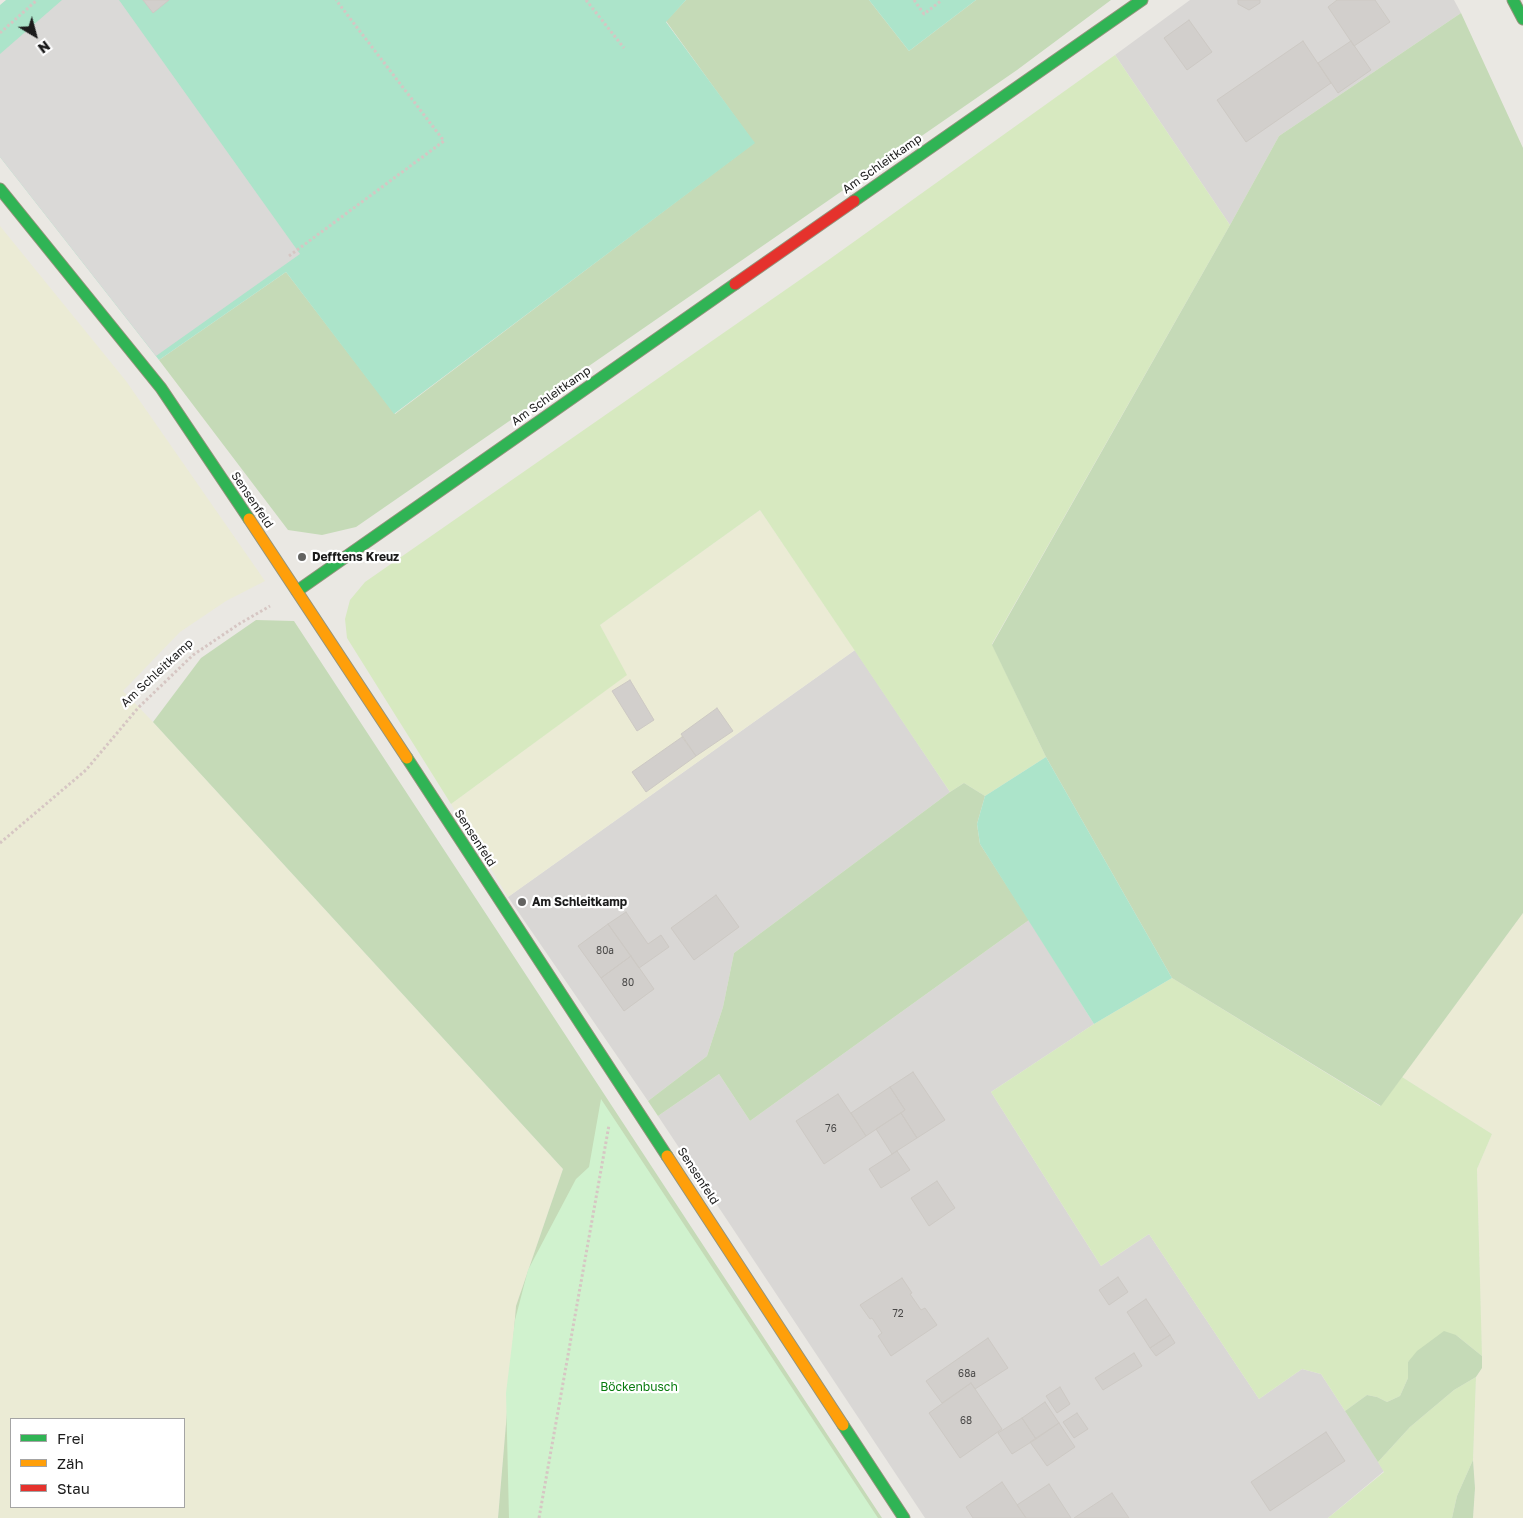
<!DOCTYPE html>
<meta charset="utf-8">
<style>
body{margin:0}
#map{position:relative;width:1523px;height:1518px;overflow:hidden;background:#eae8e3;font-family:"Golos Text",sans-serif}
canvas{display:block}
.legend{position:absolute;left:10px;top:1418px;width:175px;height:90px;box-sizing:border-box;background:#fff;border:1px solid #a4a4a4;margin:0;padding:6px 9px;list-style:none;font-size:15px;color:#1b1b1b}
.legend li{display:flex;align-items:center;gap:10px;height:25px}
.legend b{width:25px;border:1px solid #a4a4a4}
.north{position:absolute;left:10px;top:10px;width:50px;height:50px;-webkit-text-stroke:4px #fff;paint-order:stroke;rotate:143deg;font-size:14px;font-weight:700;line-height:20px;text-align:center;color:#1b1b1b}
.north::after{content:'';display:block;margin:auto;width:18px;height:22px;background:#1b1b1b;clip-path:polygon(50% 0,100% 100%,50% 72%,0 100%)}
</style>
<div id="map">
<canvas width="1523" height="1518"></canvas>
<ul class="legend">
<li><b style="height:6px;background:#30b455"></b>Frei</li>
<li><b style="height:6px;background:#ff9f0a"></b>Zäh</li>
<li><b style="height:6px;background:#e5322d"></b>Stau</li>
</ul>
<div class="north">N</div>
</div>
<script>
const ctx = document.querySelector('canvas').getContext('2d');
ctx.lineJoin = 'round';
function paint(path, color) { ctx.fillStyle = color; ctx.fill(path, 'evenodd'); }
const poly = rows => new Path2D(rows.map(r => 'M' + r).join(''));
function strokePath(path, color, width, dash) { ctx.strokeStyle = color; ctx.lineWidth = width; ctx.lineCap = dash ? 'butt' : 'round'; ctx.setLineDash(dash || []); ctx.stroke(path); }
function label(font, color, halo, rows, align = 'center') {
  ctx.font = font + ' "Golos Text",sans-serif'; ctx.lineWidth = 4.5; ctx.setLineDash([]); ctx.textBaseline = 'middle'; ctx.strokeStyle = halo; ctx.fillStyle = color; for (const [text, x, y, turn = 0] of rows) {
    ctx.save(); ctx.translate(x, y); ctx.rotate((+turn || 0) * Math.PI / 180); ctx.textAlign = isNaN(turn) ? turn : align; if (halo) ctx.strokeText(text, 0, 0); ctx.fillText(text, 0, 0); ctx.restore();
  }
}
const residential = poly([
 [1190,0,1454,0,1461,13,1279,136,1230,225,1115,55],
 [855,650,950,792,734,953,723,1007,707,1056,648,1101,508,897],
 [1029,920,1094,1024,991,1092,1101,1266,1149,1234,1259,1399,1302,1369,1321,1374,1384,1471,1328,1518,925,1518,658,1116,719,1074,750,1121]
]);
const farmland = poly([
 [0,226,126,381,265,581,226,601,180,632,123,691,153,722,563,1169,516,1306,498,1518,0,1518],
 [11,1419,184,1419,184,1507,11,1507],
 [760,510,855,650,508,897,451,804,626,675,600,625],
 [1523,913,1523,1518,1473,1518,1475,1488,1473,1460,1476,1377,1482,1368,1477,1169,1492,1134,1402,1077]
]);
const grass = poly([
 [1115,55,1230,225,992,644,1046,757,985,796,964,783,950,792,760,510,600,625,627,675,451,804,347,638,345,619,350,600,365,582,827,261],
 [1172,978,1380,1106,1402,1077,1492,1134,1477,1169,1482,1356,1456,1335,1408,1362,1408,1378,1400,1396,1387,1402,1377,1397,1367,1395,1345,1411,1321,1374,1302,1369,1259,1399,1149,1234,1101,1266,991,1092,1094,1024],
 [1476,1377,1473,1460,1457,1496,1452,1518,1328,1518,1384,1472,1378,1462,1410,1427,1454,1390]
]);
const forest = poly([
 [686,0,869,0,909,51,976,0,1111,0,1017,70,356,527,322,535,288,530,159,360,286,272,395,414,754,143,666,21],
 [1461,13,1523,148,1523,913,1381,1106,1172,978,1046,757,992,645,1230,225,1279,136],
 [256,620,294,621,882,1518,498,1518,516,1306,563,1169,153,722,201,658],
 [964,783,985,796,977,824,980,844,1029,920,750,1121,719,1074,658,1116,648,1101,707,1056,723,1007,734,953,950,792],
 [1444,1331,1456,1335,1482,1356,1482,1368,1476,1377,1454,1390,1410,1427,1378,1462,1345,1411,1367,1395,1377,1397,1387,1402,1400,1396,1408,1378,1408,1362,1417,1351],
 [1473,1460,1475,1488,1473,1518,1452,1518,1457,1496]
]);
const park = poly([
 [601,1099,878,1518,509,1518,506,1393,515,1320,528,1270,576,1179,589,1167]
]);
const pitch = poly([
 [6,0,686,0,666,22,755,143,394,414,286,272,159,360,0,157,0,5],
 [869,0,976,0,909,51],
 [1046,757,1172,978,1094,1024,980,844,977,824,985,796]
]);
const parking = poly([
 [62,0,119,0,300,254,156,356,0,157,0,54]
]);
const building = poly([
 [143,0,169,0,153,13,143,0],
 [1238,0,1260,0,1260,3,1249,10,1238,4,1238,0],
 [1337,0,1375,0,1390,22,1354,46,1328,7,1337,0],
 [1189,20,1212,52,1187,70,1164,38,1189,20],
 [1303,41,1331,83,1246,142,1217,100,1303,41],
 [1351,41,1371,70,1338,93,1318,63,1351,41],
 [630,680,654,720,637,731,612,691,630,680],
 [717,708,733,731,696,756,681,734,717,708],
 [682,737,696,756,646,792,632,772,682,737],
 [716,895,739,927,694,960,671,928,716,895],
 [626,912,648,944,661,935,669,947,639,968,608,924,626,912],
 [608,924,631,956,601,978,578,946,608,924],
 [631,956,654,989,624,1011,601,978,631,956],
 [913,1072,945,1120,917,1138,901,1113,905,1110,890,1087,913,1072],
 [890,1087,905,1110,866,1136,851,1113,890,1087],
 [838,1094,866,1136,824,1164,796,1121,838,1094],
 [901,1113,917,1138,892,1154,876,1129,901,1113],
 [897,1151,910,1170,881,1188,869,1169,897,1151],
 [937,1181,955,1208,929,1226,911,1198,937,1181],
 [1118,1277,1128,1292,1109,1305,1099,1290,1118,1277],
 [902,1278,912,1293,910,1294,921,1310,925,1308,937,1325,891,1356,878,1336,882,1333,872,1318,870,1319,860,1305,902,1278],
 [1146,1299,1170,1335,1150,1348,1127,1312,1146,1299],
 [1170,1335,1175,1343,1156,1356,1150,1348,1170,1335],
 [988,1338,1008,1368,975,1389,971,1383,942,1403,926,1381,988,1338],
 [1134,1353,1142,1366,1103,1390,1095,1378,1134,1353],
 [971,1383,1002,1429,960,1458,929,1413,971,1383],
 [1060,1387,1070,1404,1057,1413,1046,1396,1060,1387],
 [1045,1402,1059,1423,1036,1439,1022,1418,1045,1402],
 [1077,1413,1088,1429,1074,1438,1063,1422,1077,1413],
 [1022,1418,1036,1439,1012,1454,998,1433,1022,1418],
 [1059,1423,1075,1447,1047,1466,1030,1442,1059,1423],
 [1326,1432,1345,1461,1270,1511,1251,1482,1326,1432],
 [1002,1482,1026,1518,973,1518,966,1507,1002,1482],
 [1049,1484,1071,1518,1026,1518,1017,1505,1049,1484],
 [1112,1493,1129,1518,1074,1518,1112,1493]
]);
const path = poly([
 [586,0,624,48],
 [914,0,924,14,942,0],
 [0,33,37,0],
 [289,256,444,141,336,0],
 [0,843,86,770,138,708,193,655,239,624,270,606],
 [539,1518,609,1125]
]);
const fast = poly([
 [1513,0,1523,19],
 [0,189,161,388,249,519],
 [854,201,1142,0],
 [297,591,735,284],
 [407,758,667,1156],
 [843,1425,904,1518]
]);
const slow = poly([
 [249,519,407,758],
 [667,1156,843,1425]
]);
const jam = poly([
 [735,284,854,201]
]);
const markers = [
 [302,557,5,"#636361"],
 [522,902,5,"#636361"]
];
const numberNames = [
 ["80a",605,951],
 ["80",628,983],
 ["76",831,1129],
 ["72",898,1314],
 ["68a",967,1374],
 ["68",966,1421]
];
const streetNames = [
 ["Am Schleitkamp",882,164,-35],
 ["Am Schleitkamp",551,396,-35],
 ["Sensenfeld",252,500,56],
 ["Am Schleitkamp",157,673,-43],
 ["Sensenfeld",475,838,57],
 ["Sensenfeld",698,1176,57]
];
const poiNames = [
 ["Defftens Kreuz",312,557],
 ["Am Schleitkamp",532,902]
];
const parkNames = [
 ["Böckenbusch",639,1387]
];
paint(residential, '#d9d7d5');
paint(farmland, '#ebebd5');
paint(grass, '#d7e9c0');
paint(forest, '#c5dab7');
paint(park, '#d0f2ce');
paint(pitch, '#ace4ca');
paint(parking, '#dad9d7');
paint(building, '#d2cfcc');
strokePath(building, '#cdc9c4', 1);
strokePath(fast, '#93937b', 13);
strokePath(slow, '#93937b', 13);
strokePath(jam, '#93937b', 13);
strokePath(path, '#d6c6c3', 3, [2.5, 2.5]);
strokePath(fast, '#30b455', 11);
strokePath(slow, '#ff9f0a', 11);
strokePath(jam, '#e5322d', 11);
for (const [x, y, r, color] of markers) { const dot = new Path2D(); dot.arc(x, y, r, 0, 2 * Math.PI); ctx.fillStyle = color; ctx.fill(dot); strokePath(dot, '#fff', 2); }
label('10px', '#494847', null, numberNames);
label('12px', '#1b1b1b', '#fff', streetNames);
label('bold 12px', '#1b1b1b', '#fff', poiNames, 'left');
label('12px', '#087b0e', '#fff', parkNames);
</script>
